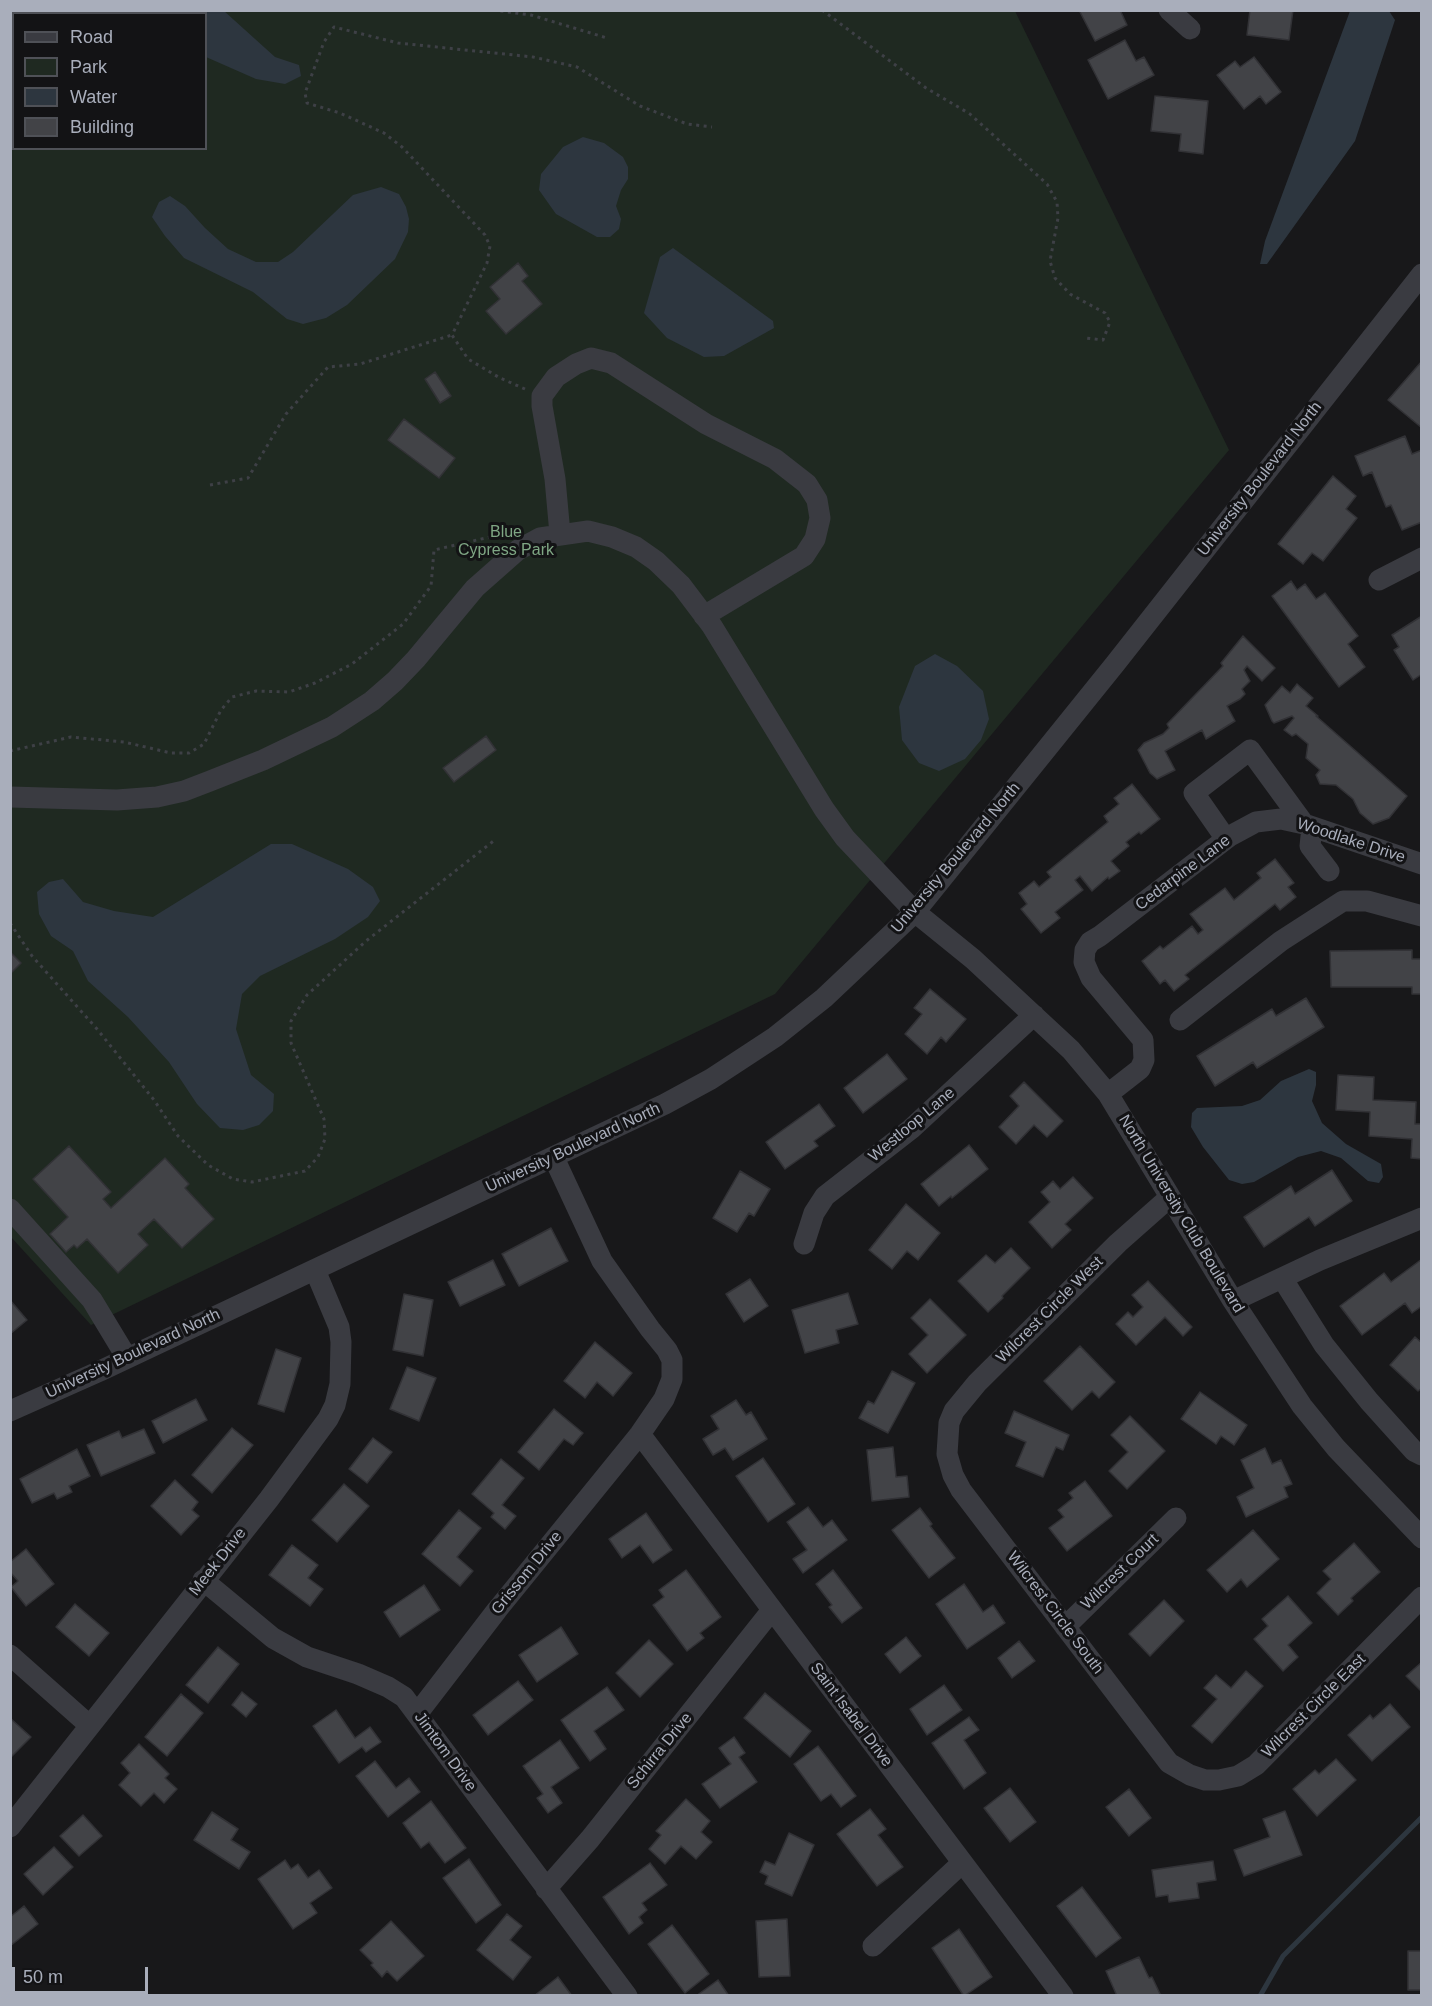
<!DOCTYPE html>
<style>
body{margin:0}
#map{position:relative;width:1432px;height:2006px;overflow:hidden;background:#18181a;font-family:Helvetica,sans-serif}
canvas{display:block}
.frame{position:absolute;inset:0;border:12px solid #a9aebb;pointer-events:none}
.legend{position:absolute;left:12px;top:12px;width:195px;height:138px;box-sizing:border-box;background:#131315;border:2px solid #4f5157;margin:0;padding:8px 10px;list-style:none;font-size:18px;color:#a9aebb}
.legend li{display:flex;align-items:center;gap:12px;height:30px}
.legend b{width:30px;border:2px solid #4f5157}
.scale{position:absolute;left:12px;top:1967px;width:136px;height:27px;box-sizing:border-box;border:3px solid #a9aebb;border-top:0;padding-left:8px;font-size:18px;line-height:21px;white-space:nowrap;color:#a9aebb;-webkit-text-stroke:4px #131315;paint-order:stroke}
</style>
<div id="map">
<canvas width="1432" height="2006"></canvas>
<div class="frame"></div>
<ul class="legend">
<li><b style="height:8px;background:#3a3b41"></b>Road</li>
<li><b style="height:16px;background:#1f2921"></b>Park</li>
<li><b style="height:16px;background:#2d363f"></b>Water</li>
<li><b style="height:16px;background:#424347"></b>Building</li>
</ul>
<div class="scale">50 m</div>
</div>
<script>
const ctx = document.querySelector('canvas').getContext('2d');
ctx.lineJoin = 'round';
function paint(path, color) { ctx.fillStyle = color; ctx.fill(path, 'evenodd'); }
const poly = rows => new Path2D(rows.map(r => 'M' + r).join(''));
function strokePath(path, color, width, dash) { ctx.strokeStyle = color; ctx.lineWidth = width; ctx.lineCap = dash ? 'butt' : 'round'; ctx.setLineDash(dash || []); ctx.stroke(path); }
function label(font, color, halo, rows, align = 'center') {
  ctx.font = font + ' Helvetica,sans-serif'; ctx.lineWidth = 6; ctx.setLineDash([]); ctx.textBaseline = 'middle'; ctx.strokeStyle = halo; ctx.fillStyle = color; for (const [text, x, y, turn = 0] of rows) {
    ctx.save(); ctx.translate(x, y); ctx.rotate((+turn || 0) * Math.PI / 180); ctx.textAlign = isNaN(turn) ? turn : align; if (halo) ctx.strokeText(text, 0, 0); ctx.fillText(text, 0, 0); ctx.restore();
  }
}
const green = poly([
 [11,11,1015,11,1229,450,775,994,91,1325,11,1237],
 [14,14,206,14,206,148,14,148]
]);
const water = poly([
 [175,11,224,11,275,57,299,65,301,76,285,84,256,79,206,57,206,14,176,13],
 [1350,11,1389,11,1395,20,1355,141,1267,264,1260,264,1265,241],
 [583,137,604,143,623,157,628,167,628,179,621,190,616,206,621,219,619,229,610,237,597,237,556,214,539,190,541,174,563,147],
 [381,187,399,194,406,207,409,219,408,232,395,259,347,305,326,318,303,324,287,319,253,292,184,258,165,236,152,217,159,202,170,196,185,206,205,228,228,249,256,262,278,262,293,252,353,195],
 [673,248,773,321,774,328,724,356,704,357,667,338,644,313,660,257],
 [935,654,957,666,983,691,989,719,981,740,965,759,939,771,919,763,902,740,899,707,915,666],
 [271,844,292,844,348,869,373,887,380,901,368,917,335,939,260,976,242,994,236,1029,251,1075,274,1094,273,1111,259,1125,243,1130,220,1128,197,1104,169,1062,128,1017,88,981,73,951,51,936,39,914,37,892,49,882,63,879,83,902,114,911,153,917],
 [1309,1069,1316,1072,1316,1085,1312,1101,1322,1123,1346,1144,1381,1164,1383,1177,1379,1183,1368,1181,1341,1158,1321,1151,1298,1157,1254,1182,1242,1184,1229,1180,1203,1147,1191,1127,1192,1113,1197,1108,1242,1106,1260,1100,1281,1081]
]);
const stream = poly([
 [1260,1996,1283,1956,1422,1817]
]);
const building = poly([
 [1079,10,1120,10,1127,25,1095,41,1079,10],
 [1250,10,1293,10,1289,40,1247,35,1250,10],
 [1125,40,1136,61,1144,57,1154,75,1108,99,1088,60,1125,40],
 [1254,57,1281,92,1266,104,1260,96,1244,109,1217,75,1235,61,1240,67,1254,57],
 [1155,96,1208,101,1203,154,1179,151,1181,134,1151,131,1155,96],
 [518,263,528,276,522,281,542,304,506,334,486,311,500,299,490,287,518,263],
 [1422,361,1422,428,1388,400,1422,361],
 [435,372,451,396,440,403,425,379,435,372],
 [404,419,455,458,439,478,388,440,404,419],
 [1405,436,1412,454,1422,450,1422,522,1402,530,1391,505,1386,507,1372,472,1363,476,1355,456,1405,436],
 [1333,476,1356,496,1346,509,1357,518,1323,561,1312,553,1303,564,1278,544,1333,476],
 [1291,581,1297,590,1305,584,1316,599,1325,593,1358,636,1348,644,1365,667,1339,687,1272,596,1291,581],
 [1422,616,1422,674,1413,680,1394,650,1399,647,1392,635,1422,616],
 [1243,636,1275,668,1262,681,1247,666,1244,670,1250,681,1242,689,1245,694,1240,699,1227,706,1235,721,1206,739,1202,730,1165,751,1175,770,1157,779,1150,773,1138,750,1144,743,1163,734,1169,728,1167,724,1223,666,1221,663,1243,636],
 [1297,684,1313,698,1306,706,1318,716,1316,716,1407,796,1389,818,1373,824,1360,813,1353,799,1336,785,1320,784,1316,775,1320,770,1306,758,1308,744,1296,734,1292,736,1284,730,1294,718,1292,716,1274,723,1272,721,1265,705,1282,686,1290,693,1297,684],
 [486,736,496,750,454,782,443,768,486,736],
 [1132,784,1160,819,1141,834,1139,832,1126,842,1129,846,1111,861,1120,871,1109,879,1108,877,1092,891,1080,876,1075,880,1083,890,1055,912,1060,918,1041,933,1021,909,1027,904,1019,893,1034,881,1039,887,1051,877,1047,872,1108,822,1104,816,1119,804,1114,798,1132,784],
 [1275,859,1294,883,1288,887,1296,897,1280,910,1275,904,1185,975,1189,979,1174,991,1165,980,1160,984,1142,961,1160,946,1163,949,1192,926,1198,934,1203,930,1190,914,1225,888,1234,900,1261,878,1257,873,1275,859],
 [1412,950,1412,959,1422,959,1422,994,1412,994,1412,987,1331,987,1330,951,1412,950],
 [10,952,21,963,12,972,10,971,10,952],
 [930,989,966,1019,946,1042,941,1037,927,1054,905,1034,922,1014,914,1008,930,989],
 [1306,998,1324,1027,1257,1068,1253,1062,1215,1086,1197,1056,1272,1009,1276,1016,1306,998],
 [887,1054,907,1079,863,1113,844,1088,887,1054],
 [1338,1075,1374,1077,1373,1100,1416,1102,1415,1124,1422,1124,1422,1159,1411,1158,1412,1139,1369,1136,1370,1112,1336,1110,1338,1075],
 [1024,1082,1063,1121,1047,1137,1034,1125,1016,1144,999,1127,1019,1106,1010,1096,1024,1082],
 [819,1104,835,1126,814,1141,818,1146,785,1169,766,1142,819,1104],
 [969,1145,988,1169,952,1198,951,1196,939,1206,921,1184,969,1145],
 [69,1146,111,1192,103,1199,111,1208,165,1158,189,1184,185,1188,214,1219,182,1248,154,1219,138,1234,148,1245,118,1273,87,1239,77,1248,74,1245,66,1252,50,1234,68,1217,33,1179,69,1146],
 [1332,1170,1352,1201,1315,1226,1309,1217,1264,1247,1244,1217,1291,1186,1295,1194,1332,1170],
 [740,1171,770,1189,754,1216,749,1213,737,1232,713,1218,740,1171],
 [1073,1177,1093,1198,1065,1224,1071,1230,1052,1248,1029,1222,1050,1202,1041,1192,1053,1181,1060,1189,1073,1177],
 [906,1204,940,1233,918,1260,907,1251,892,1269,869,1250,906,1204],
 [551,1228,568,1261,519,1286,502,1254,551,1228],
 [1011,1248,1030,1268,1002,1296,1003,1298,988,1312,958,1281,986,1255,995,1263,1011,1248],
 [1422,1259,1422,1306,1412,1313,1405,1303,1362,1335,1340,1306,1384,1273,1391,1282,1422,1259],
 [493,1260,505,1285,460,1306,448,1282,493,1260],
 [750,1279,768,1306,744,1322,726,1294,750,1279],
 [1148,1281,1192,1327,1183,1336,1165,1317,1136,1345,1116,1324,1128,1312,1133,1317,1143,1307,1132,1295,1148,1281],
 [848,1293,858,1324,836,1330,839,1343,805,1353,792,1310,848,1293],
 [404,1294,433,1300,423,1356,393,1350,404,1294],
 [930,1299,966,1335,927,1373,909,1354,928,1335,911,1318,930,1299],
 [10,1300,27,1320,10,1334,10,1300],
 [1415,1337,1422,1343,1422,1388,1418,1391,1390,1365,1415,1337],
 [595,1342,632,1373,613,1396,597,1382,585,1398,564,1381,595,1342],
 [1080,1346,1115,1382,1099,1398,1092,1391,1072,1410,1044,1381,1080,1346],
 [276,1349,301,1358,284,1412,258,1404,276,1349],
 [407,1367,436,1378,419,1421,390,1409,407,1367],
 [892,1371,915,1383,888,1433,859,1418,868,1401,874,1404,892,1371],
 [1200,1392,1247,1425,1234,1445,1221,1436,1216,1444,1181,1419,1200,1392],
 [196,1399,207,1420,163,1443,152,1421,196,1399],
 [736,1400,746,1415,751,1412,767,1439,733,1460,725,1448,713,1455,703,1439,719,1429,711,1416,736,1400],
 [554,1409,583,1433,573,1445,564,1439,539,1470,518,1452,554,1409],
 [1014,1411,1069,1435,1063,1450,1056,1447,1043,1477,1016,1466,1026,1442,1005,1433,1014,1411],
 [1130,1416,1165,1451,1127,1489,1109,1471,1128,1452,1111,1435,1130,1416],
 [232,1428,253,1445,212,1493,192,1475,232,1428],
 [144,1429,155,1453,101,1476,87,1445,119,1431,122,1438,144,1429],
 [373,1438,392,1452,367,1483,349,1469,373,1438],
 [893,1447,896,1477,907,1476,909,1497,872,1501,867,1450,893,1447],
 [1265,1448,1272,1464,1281,1460,1292,1484,1284,1487,1288,1497,1246,1517,1237,1497,1254,1488,1241,1460,1265,1448],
 [77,1449,90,1476,69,1486,72,1492,57,1499,54,1493,32,1503,20,1479,77,1449],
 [763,1458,795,1504,768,1522,736,1476,763,1458],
 [501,1459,524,1478,502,1505,516,1516,505,1529,491,1517,494,1513,472,1494,501,1459],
 [175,1480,198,1502,192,1510,199,1516,181,1535,151,1506,175,1480],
 [1085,1481,1112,1516,1067,1551,1049,1528,1064,1517,1058,1510,1073,1498,1069,1493,1085,1481],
 [344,1484,369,1506,337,1542,312,1520,344,1484],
 [808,1507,823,1527,832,1520,847,1540,803,1573,793,1559,807,1550,787,1522,808,1507],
 [920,1508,932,1524,930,1526,955,1558,929,1578,892,1530,920,1508],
 [459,1510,481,1528,457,1557,473,1571,460,1586,422,1554,459,1510],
 [646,1513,672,1550,653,1563,640,1545,622,1558,609,1539,646,1513],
 [1253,1530,1279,1559,1247,1587,1241,1579,1227,1592,1207,1570,1253,1530],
 [1354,1543,1380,1572,1351,1598,1353,1601,1338,1615,1317,1593,1331,1579,1323,1571,1354,1543],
 [292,1545,318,1565,308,1578,323,1589,310,1606,269,1575,292,1545],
 [26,1549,54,1584,26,1606,11,1587,18,1581,10,1572,10,1562,26,1549],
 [686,1570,721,1617,700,1633,704,1638,687,1651,653,1605,664,1597,659,1590,686,1570],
 [833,1570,862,1608,842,1623,829,1607,832,1605,816,1584,833,1570],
 [964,1584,983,1612,993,1605,1005,1623,967,1649,936,1604,964,1584],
 [424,1585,440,1610,400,1637,384,1612,424,1585],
 [1288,1596,1312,1623,1288,1645,1298,1657,1283,1671,1254,1639,1268,1626,1262,1619,1288,1596],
 [1164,1600,1184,1621,1150,1656,1129,1634,1164,1600],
 [75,1604,109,1633,89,1656,56,1627,75,1604],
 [561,1627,578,1654,537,1682,519,1655,561,1627],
 [906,1637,921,1656,900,1673,885,1654,906,1637],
 [649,1640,673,1664,640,1697,616,1673,649,1640],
 [1019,1641,1035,1661,1012,1678,998,1658,1019,1641],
 [218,1647,239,1664,208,1703,186,1685,218,1647],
 [1422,1662,1422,1692,1406,1676,1422,1662],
 [1246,1671,1263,1686,1212,1743,1192,1726,1217,1699,1204,1688,1216,1675,1231,1688,1246,1671],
 [518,1681,533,1700,488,1735,473,1715,518,1681],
 [944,1685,962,1710,927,1735,910,1709,944,1685],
 [607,1687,624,1710,594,1731,606,1749,590,1761,561,1720,607,1687],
 [242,1692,257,1704,246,1717,232,1705,242,1692],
 [765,1693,811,1731,790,1757,744,1718,765,1693],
 [181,1694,203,1713,167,1756,145,1737,181,1694],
 [1390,1704,1410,1727,1372,1761,1348,1735,1370,1715,1373,1719,1390,1704],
 [336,1710,355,1738,370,1727,381,1742,366,1752,362,1747,339,1763,313,1726,336,1710],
 [969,1717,979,1730,964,1740,986,1773,964,1789,932,1743,969,1717],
 [10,1718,31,1737,11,1757,10,1756,10,1718],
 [734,1737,745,1753,739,1757,757,1782,720,1808,702,1784,731,1764,719,1748,734,1737],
 [560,1740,579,1768,551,1787,562,1803,548,1813,537,1798,543,1794,523,1766,560,1740],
 [139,1744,169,1774,165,1778,177,1789,164,1803,154,1793,141,1806,119,1785,130,1773,121,1763,139,1744],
 [818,1746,856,1796,841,1807,831,1794,821,1801,794,1764,818,1746],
 [1336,1759,1356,1780,1317,1816,1293,1789,1315,1770,1319,1774,1336,1759],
 [375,1761,396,1788,409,1778,420,1792,388,1817,356,1776,375,1761],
 [1010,1788,1036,1822,1010,1842,984,1808,1010,1788],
 [1129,1789,1151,1818,1129,1836,1106,1807,1129,1789],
 [686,1799,710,1821,701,1832,712,1842,696,1859,681,1846,665,1864,649,1849,661,1835,656,1831,686,1799],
 [431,1801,466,1848,445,1863,429,1842,421,1848,403,1823,431,1801],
 [870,1809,886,1829,878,1835,903,1867,877,1886,837,1834,870,1809],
 [1285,1811,1302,1855,1244,1876,1234,1850,1270,1837,1263,1819,1285,1811],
 [212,1812,238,1829,231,1840,250,1852,239,1869,194,1840,212,1812],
 [83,1815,102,1836,79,1856,60,1836,83,1815],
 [789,1833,814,1845,792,1896,765,1884,768,1876,760,1872,765,1861,775,1865,789,1833],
 [54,1847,73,1867,43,1895,24,1874,54,1847],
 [469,1859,501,1905,476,1923,443,1878,469,1859],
 [285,1860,291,1869,298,1864,308,1878,319,1870,332,1888,310,1903,317,1913,293,1929,258,1879,285,1860],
 [1213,1861,1216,1880,1197,1883,1199,1898,1169,1902,1168,1895,1156,1897,1152,1870,1213,1861],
 [650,1863,667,1885,642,1903,647,1910,639,1917,643,1923,629,1934,603,1897,650,1863],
 [1082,1887,1121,1938,1096,1957,1057,1906,1082,1887],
 [24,1906,38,1924,10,1946,10,1917,24,1906],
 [507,1914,522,1926,510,1940,531,1957,513,1980,477,1950,507,1914],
 [787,1919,790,1976,759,1977,756,1921,787,1919],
 [391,1921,424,1956,397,1981,387,1971,382,1977,371,1965,373,1963,360,1950,391,1921],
 [672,1925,709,1974,685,1993,648,1944,672,1925],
 [959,1929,992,1977,964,1996,932,1948,959,1929],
 [1408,1951,1422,1951,1422,1990,1408,1990,1408,1951],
 [1139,1957,1149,1978,1152,1977,1161,1996,1117,1996,1106,1971,1139,1957],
 [558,1977,572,1996,534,1996,558,1977],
 [718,1980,729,1996,696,1996,718,1980]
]);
const path = poly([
 [493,10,531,15,607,38],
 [822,10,926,88,970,114,1047,184,1057,202,1058,218,1050,261,1055,278,1070,294,1105,313,1110,322,1103,340,1086,338],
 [525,389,500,378,468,359,452,335,487,263,490,246,485,235,402,147,384,133,340,113,307,103,305,93,324,42,334,27,398,43,533,57,577,67,640,106,687,124,712,127],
 [210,485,248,478,286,414,328,367,360,364,452,335],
 [10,751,71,737,124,742,171,753,189,753,204,744,221,710,232,697,256,691,289,692,315,683,352,664,403,624,431,586,434,550,507,533],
 [10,923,32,956,97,1029,154,1100,178,1136,208,1165,233,1179,252,1182,305,1171,318,1157,325,1139,324,1119,291,1043,291,1021,307,995,366,941,496,839]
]);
const minor = poly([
 [1169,10,1190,29],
 [560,534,555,479,542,406,542,396,556,377,576,364,591,358,611,363,706,424,775,459,807,484,817,500,820,518,815,539,804,556,704,616],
 [1379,580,1422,558],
 [10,797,117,800,157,797,184,791,210,781,263,760,332,727,372,701,395,681,416,659,475,588,518,550,540,538,588,531,612,537,636,547,656,561,681,585,712,626,824,809,845,838,915,912,973,959,1071,1050,1108,1094,1233,1301,1302,1406,1336,1448,1422,1538],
 [1312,827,1310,846,1329,871],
 [1226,839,1194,793,1250,750,1304,824],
 [1180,1020,1281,941,1343,901,1367,901,1422,916],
 [1108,1094,1140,1069,1144,1060,1143,1040,1091,978,1084,962,1085,950,1090,942,1100,936,1230,836,1256,822,1281,819,1304,824,1422,864],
 [1170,1197,1118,1243,977,1383,954,1411,949,1423,947,1454,953,1475,961,1490,1169,1763,1190,1775,1205,1780,1219,1780,1238,1776,1256,1765,1422,1597],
 [10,1209,92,1300,127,1358],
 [804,1244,814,1213,825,1196,911,1129,1034,1015],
 [1282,1278,1324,1345,1369,1401,1414,1451,1422,1455],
 [1233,1301,1320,1260,1422,1218],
 [10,1411,100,1371,665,1104,711,1079,775,1037,824,998,915,912,1115,664,1422,274],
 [640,1434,1063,1996],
 [203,1580,273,1638,307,1657,358,1674,388,1687,404,1697,627,1996],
 [1065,1627,1176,1518],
 [10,1655,89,1725],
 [417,1714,497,1610,640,1434,664,1399,672,1379,672,1360,667,1350,650,1329,602,1261,554,1158],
 [10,1827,269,1499,328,1419,335,1405,340,1384,341,1342,339,1327,315,1270],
 [546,1889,590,1839,772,1610],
 [873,1946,962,1863]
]);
const streetNames = [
 ["University Boulevard North",1260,479,-52],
 ["Woodlake Drive",1351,841,18],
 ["University Boulevard North",956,858,-50],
 ["Cedarpine Lane",1183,873,-37],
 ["Westloop Lane",912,1125,-40],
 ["University Boulevard North",573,1148,-25],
 ["North University Club Boulevard",1181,1214,59],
 ["Wilcrest Circle West",1050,1310,-45],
 ["University Boulevard North",133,1354,-25],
 ["Meek Drive",218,1562,-52],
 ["Wilcrest Court",1120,1572,-44],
 ["Grissom Drive",527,1573,-51],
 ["Wilcrest Circle South",1055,1613,53],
 ["Wilcrest Circle East",1314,1706,-45],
 ["Saint Isabel Drive",851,1715,53],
 ["Schirra Drive",660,1751,-51],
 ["Jimtom Drive",445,1752,54]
];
const parkNames = [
 ["Blue",506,533],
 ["Cypress Park",506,551]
];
paint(green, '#1f2921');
paint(water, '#2d363f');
strokePath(stream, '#2d363f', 5);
paint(building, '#424347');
strokePath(building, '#323236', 1.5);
strokePath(path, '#3e4046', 3, [3, 4.5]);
strokePath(minor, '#3a3b41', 21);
label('16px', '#a9aebb', '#131315', streetNames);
label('16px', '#7fa684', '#131315', parkNames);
</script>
